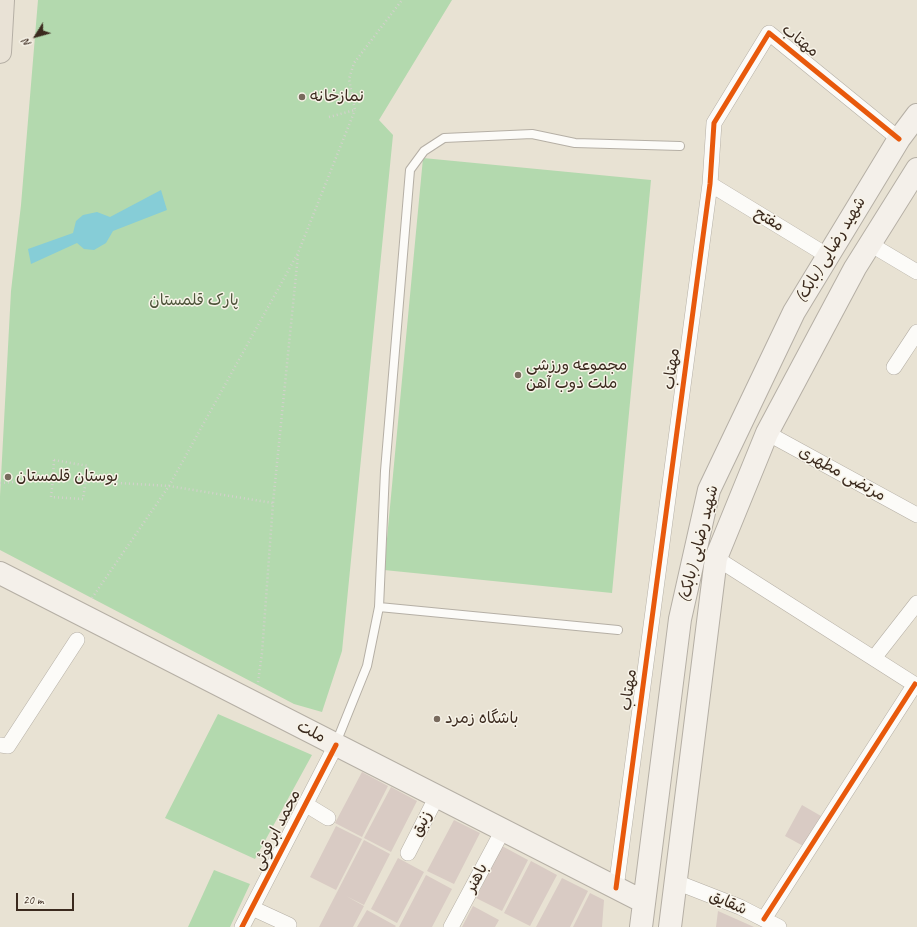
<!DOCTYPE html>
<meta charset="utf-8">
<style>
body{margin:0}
#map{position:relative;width:917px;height:927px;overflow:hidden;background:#e8e2d3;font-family:Caveat,sans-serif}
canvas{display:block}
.north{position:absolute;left:16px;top:16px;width:40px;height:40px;-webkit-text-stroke:3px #f7f3e8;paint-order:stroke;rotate:233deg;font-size:11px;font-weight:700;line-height:16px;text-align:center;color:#3b2a1e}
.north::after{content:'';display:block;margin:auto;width:14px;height:18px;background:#3b2a1e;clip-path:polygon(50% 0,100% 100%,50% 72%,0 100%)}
.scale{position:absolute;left:16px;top:893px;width:58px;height:18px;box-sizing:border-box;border:2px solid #3b2a1e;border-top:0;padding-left:5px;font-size:12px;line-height:14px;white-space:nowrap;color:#3b2a1e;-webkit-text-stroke:3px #f7f3e8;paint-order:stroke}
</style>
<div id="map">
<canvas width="917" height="927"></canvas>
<div class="north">N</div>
<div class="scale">20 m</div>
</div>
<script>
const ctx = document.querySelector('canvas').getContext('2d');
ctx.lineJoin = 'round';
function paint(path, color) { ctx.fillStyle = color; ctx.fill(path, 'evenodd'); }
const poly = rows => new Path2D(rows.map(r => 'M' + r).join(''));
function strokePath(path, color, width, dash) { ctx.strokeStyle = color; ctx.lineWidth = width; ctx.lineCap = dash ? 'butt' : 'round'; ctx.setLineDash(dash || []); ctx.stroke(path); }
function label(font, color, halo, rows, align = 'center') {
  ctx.font = font + ' Caveat,"Playpen Sans Arabic",sans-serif'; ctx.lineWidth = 3; ctx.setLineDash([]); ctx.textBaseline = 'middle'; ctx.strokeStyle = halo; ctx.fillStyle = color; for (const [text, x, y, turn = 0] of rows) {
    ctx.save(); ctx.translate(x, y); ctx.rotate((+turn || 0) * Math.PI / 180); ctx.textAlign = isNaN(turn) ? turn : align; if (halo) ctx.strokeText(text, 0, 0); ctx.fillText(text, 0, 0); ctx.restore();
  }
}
const green = poly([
 [38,0,452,0,379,120,393,135,342,651,322,712,294,704,0,550,0,496,11,291,21,205],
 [423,158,651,180,612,593,384,570],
 [218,714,312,755,255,859,165,818],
 [214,870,250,884,230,927,188,927]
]);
const water = poly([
 [161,190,167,210,113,231,106,243,94,250,84,249,77,243,31,264,28,249,73,233,76,221,83,215,97,212,110,217]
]);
const building = poly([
 [362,772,388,786,362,837,335,823],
 [391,787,417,801,391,852,364,838],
 [802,805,821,816,805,847,785,836],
 [454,820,480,833,454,884,427,871],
 [336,826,362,839,336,890,310,877],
 [364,840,390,854,364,905,346,896,364,906,353,927,319,927],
 [502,846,528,860,502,911,476,898],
 [398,858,424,872,397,923,371,909],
 [531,861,557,875,530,926,504,913],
 [426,875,452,889,432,927,399,927],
 [562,878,588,891,570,927,536,927],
 [590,893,604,900,602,927,573,927],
 [473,906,499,920,495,927,462,927],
 [367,910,396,926,395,927,357,927],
 [718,911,754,927,716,927]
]);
const path = poly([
 [329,117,355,110,349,79,354,63,402,0],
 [54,460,88,466,83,499,51,497,53,479,54,460],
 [85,481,169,486,273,503],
 [0,483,53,479],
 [92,598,169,486,298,253,355,110],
 [258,682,262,653,273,503,298,255]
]);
const lane = poly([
 [379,607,618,630],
 [336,743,367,666,379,607,385,471,410,170,424,151,444,138,532,134,575,143,680,146]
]);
const street = poly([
 [710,184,828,256],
 [870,244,917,272],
 [894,367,917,332],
 [767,433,917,515],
 [716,558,917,686],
 [874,658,917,603],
 [0,745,8,746,77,640],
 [305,804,328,818],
 [408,853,437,796],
 [676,882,740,907,779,927],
 [616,888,710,184,714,123,769,33,899,139],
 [252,908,289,925],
 [764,919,915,684],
 [242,927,336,745],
 [451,927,503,830]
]);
const secondary = poly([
 [0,573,644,902],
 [641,927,680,619,709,490,794,312,899,139,917,115],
 [670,927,716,558,767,433,855,268,917,169]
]);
const highway = poly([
 [0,52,3,0]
]);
const cycleway = poly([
 [616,888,710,184,714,123,769,33,899,139],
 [764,919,915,684],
 [242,927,336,745]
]);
const markers = [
 [302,97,4,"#786a5d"],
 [518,375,4,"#786a5d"],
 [8,477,4,"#786a5d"],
 [437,719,4,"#786a5d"]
];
const streetNames = [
 ["مهتاب",800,41,39],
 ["مفتح",769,220,31],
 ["شهید رضایی (بابک)",831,250,-59],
 ["مهتاب",672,369,-82],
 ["مرتضی مطهری",842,474,29],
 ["شهید رضایی (بابک)",699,544,-76],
 ["مهتاب",629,690,-82],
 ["ملت",311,732,27],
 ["زنبق",422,824,-62],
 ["محمد ابرقوئی",277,830,-63],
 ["باهنر",477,878,-62],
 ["شقایق",728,903,23]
];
const poiNames = [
 ["نمازخانه",310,97],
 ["مجموعه ورزشی",526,366],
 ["ملت ذوب آهن",526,384],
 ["بوستان قلمستان",16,477],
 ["باشگاه زمرد",445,719]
];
const parkNames = [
 ["پارک قلمستان",194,301]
];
paint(green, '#b3d9ae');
paint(water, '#86cdd7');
paint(building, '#d9cbc4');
strokePath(lane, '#b5afa5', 10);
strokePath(street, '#b5afa5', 16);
strokePath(secondary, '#b5afa5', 24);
strokePath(highway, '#b5afa5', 24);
strokePath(path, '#d4d1cd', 2.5, [1, 3]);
strokePath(lane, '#fcfbf8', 8);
strokePath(street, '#fcfbf8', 15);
strokePath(secondary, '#f4f0ea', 22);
strokePath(highway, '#e9e2d6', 22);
strokePath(cycleway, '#e8590c', 5);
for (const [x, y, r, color] of markers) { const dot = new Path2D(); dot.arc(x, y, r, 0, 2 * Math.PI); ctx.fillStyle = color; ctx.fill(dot); strokePath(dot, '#f7f3e8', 1.5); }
label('16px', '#3b2a1e', '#f7f3e8', streetNames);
label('16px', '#3b2a1e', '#f7f3e8', poiNames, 'left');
label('16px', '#4e543a', '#f7f3e8', parkNames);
</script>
